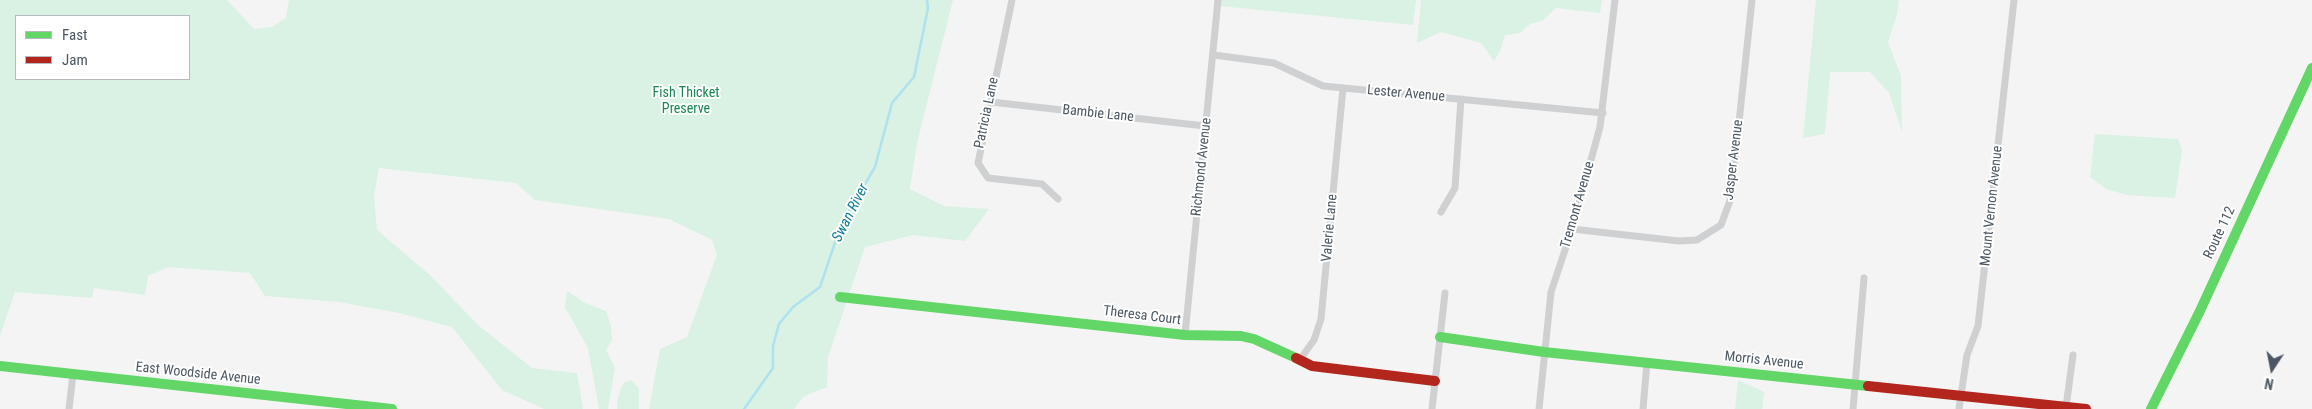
<!DOCTYPE html>
<style>
body{margin:0}
#map{position:relative;width:2312px;height:409px;overflow:hidden;background:#f4f4f4;font-family:"Roboto Condensed",sans-serif}
canvas{display:block}
.legend{position:absolute;left:15px;top:15px;width:175px;height:65px;box-sizing:border-box;background:#fff;border:1px solid #b7bbc0;margin:0;padding:6px 9px;list-style:none;font-size:15px;color:#4a5661}
.legend li{display:flex;align-items:center;gap:10px;height:25px}
.legend b{width:25px;border:1px solid #b7bbc0}
.north{position:absolute;left:2247px;top:344px;width:50px;height:50px;-webkit-text-stroke:4px #fff;paint-order:stroke;rotate:191deg;font-size:14px;font-weight:700;line-height:20px;text-align:center;color:#4a5661}
.north::after{content:'';display:block;margin:auto;width:18px;height:22px;background:#4a5661;clip-path:polygon(50% 0,100% 100%,50% 72%,0 100%)}
</style>
<div id="map">
<canvas width="2312" height="409"></canvas>
<ul class="legend">
<li><b style="height:6px;background:#63d668"></b>Fast</li>
<li><b style="height:6px;background:#b3261e"></b>Jam</li>
</ul>
<div class="north">N</div>
</div>
<script>
const ctx = document.querySelector('canvas').getContext('2d');
ctx.lineJoin = 'round';
function paint(path, color) { ctx.fillStyle = color; ctx.fill(path, 'evenodd'); }
const poly = rows => new Path2D(rows.map(r => 'M' + r).join(''));
function strokePath(path, color, width, dash) { ctx.strokeStyle = color; ctx.lineWidth = width; ctx.lineCap = dash ? 'butt' : 'round'; ctx.setLineDash(dash || []); ctx.stroke(path); }
function label(font, color, halo, rows, align = 'center') {
  ctx.font = font + ' "Roboto Condensed",sans-serif'; ctx.lineWidth = 4; ctx.setLineDash([]); ctx.textBaseline = 'middle'; ctx.strokeStyle = halo; ctx.fillStyle = color; for (const [text, x, y, turn = 0] of rows) {
    ctx.save(); ctx.translate(x, y); ctx.rotate((+turn || 0) * Math.PI / 180); ctx.textAlign = isNaN(turn) ? turn : align; if (halo) ctx.strokeText(text, 0, 0); ctx.fillText(text, 0, 0); ctx.restore();
  }
}
const green = poly([
 [0,0,227,0,254,29,272,27,286,18,289,0,953,0,917,143,910,189,944,206,989,209,965,241,913,235,865,247,828,357,827,387,804,396,794,409,649,409,660,349,687,337,717,255,712,240,669,219,535,200,516,183,379,168,374,196,377,230,430,275,478,325,532,368,577,373,583,409,544,409,502,390,452,327,399,313,339,302,265,296,250,273,168,267,148,276,145,295,94,288,92,298,15,292,0,336],
 [16,16,189,16,189,79,16,79],
 [1221,0,1416,0,1413,25,1220,6],
 [1421,0,1602,0,1600,13,1556,8,1543,20,1530,24,1520,33,1505,35,1500,51,1494,61,1481,43,1441,32,1417,43],
 [1816,0,1899,0,1897,14,1888,42,1901,76,1902,132,1889,93,1870,72,1830,72,1825,134,1803,138],
 [2095,134,2178,139,2182,150,2175,198,2127,195,2106,189,2090,177],
 [567,291,585,303,606,311,611,326,612,340,606,350,615,368,608,409,599,409,588,348,565,307],
 [631,380,639,388,639,409,617,409,617,401,621,388,625,382],
 [1738,380,1764,392,1762,409,1735,409]
]);
const stream = poly([
 [744,409,773,368,773,346,779,324,793,307,820,287,841,225,875,167,892,103,914,77,928,8,927,0]
]);
const street = poly([
 [1012,0,978,163,988,178,1042,184,1058,199],
 [1214,55,1274,63,1323,86,1603,113],
 [991,102,1205,126],
 [1441,212,1455,188,1461,99],
 [1572,229,1679,241,1697,240,1721,225,1731,198,1752,0],
 [1185,335,1218,0],
 [1299,361,1314,340,1321,319,1343,88],
 [2066,407,2073,355],
 [69,409,73,374],
 [1432,409,1445,293],
 [1539,409,1551,292,1572,229,1600,127,1615,0],
 [1643,409,1647,362],
 [1853,409,1864,278],
 [1959,409,1967,355,1978,326,2014,0]
]);
const fast = poly([
 [840,297,1185,335,1241,336,1254,339,1296,358],
 [1440,337,1544,352,1868,386],
 [0,366,392,409],
 [2151,409,2199,313,2312,68]
]);
const jam = poly([
 [1296,358,1312,366,1435,381],
 [1868,386,2086,409]
]);
const parkNames = [
 ["Fish Thicket",686,93],
 ["Preserve",686,109]
];
const streetNames = [
 ["Lester Avenue",1406,94,5],
 ["Patricia Lane",987,113,-78],
 ["Bambie Lane",1098,114,6],
 ["Jasper Avenue",1734,160,-83],
 ["Richmond Avenue",1202,167,-84],
 ["Tremont Avenue",1578,205,-74],
 ["Mount Vernon Avenue",1992,206,-84],
 ["Valerie Lane",1330,228,-85],
 ["Route 112",2220,233,-65],
 ["Theresa Court",1142,316,7],
 ["Morris Avenue",1764,361,6],
 ["East Woodside Avenue",198,374,6]
];
const waterNames = [
 ["Swan River",851,213,-63]
];
paint(green, '#d9f2e3');
strokePath(stream, '#aee2f0', 2.5);
strokePath(street, '#ced0d2', 7);
strokePath(fast, '#63d668', 10);
strokePath(jam, '#b3261e', 10);
label('14px', '#17864f', '#fff', parkNames);
label('14px', '#4a5661', '#fff', streetNames);
label('italic 15px', '#0c7c9b', '#fff', waterNames);
</script>
